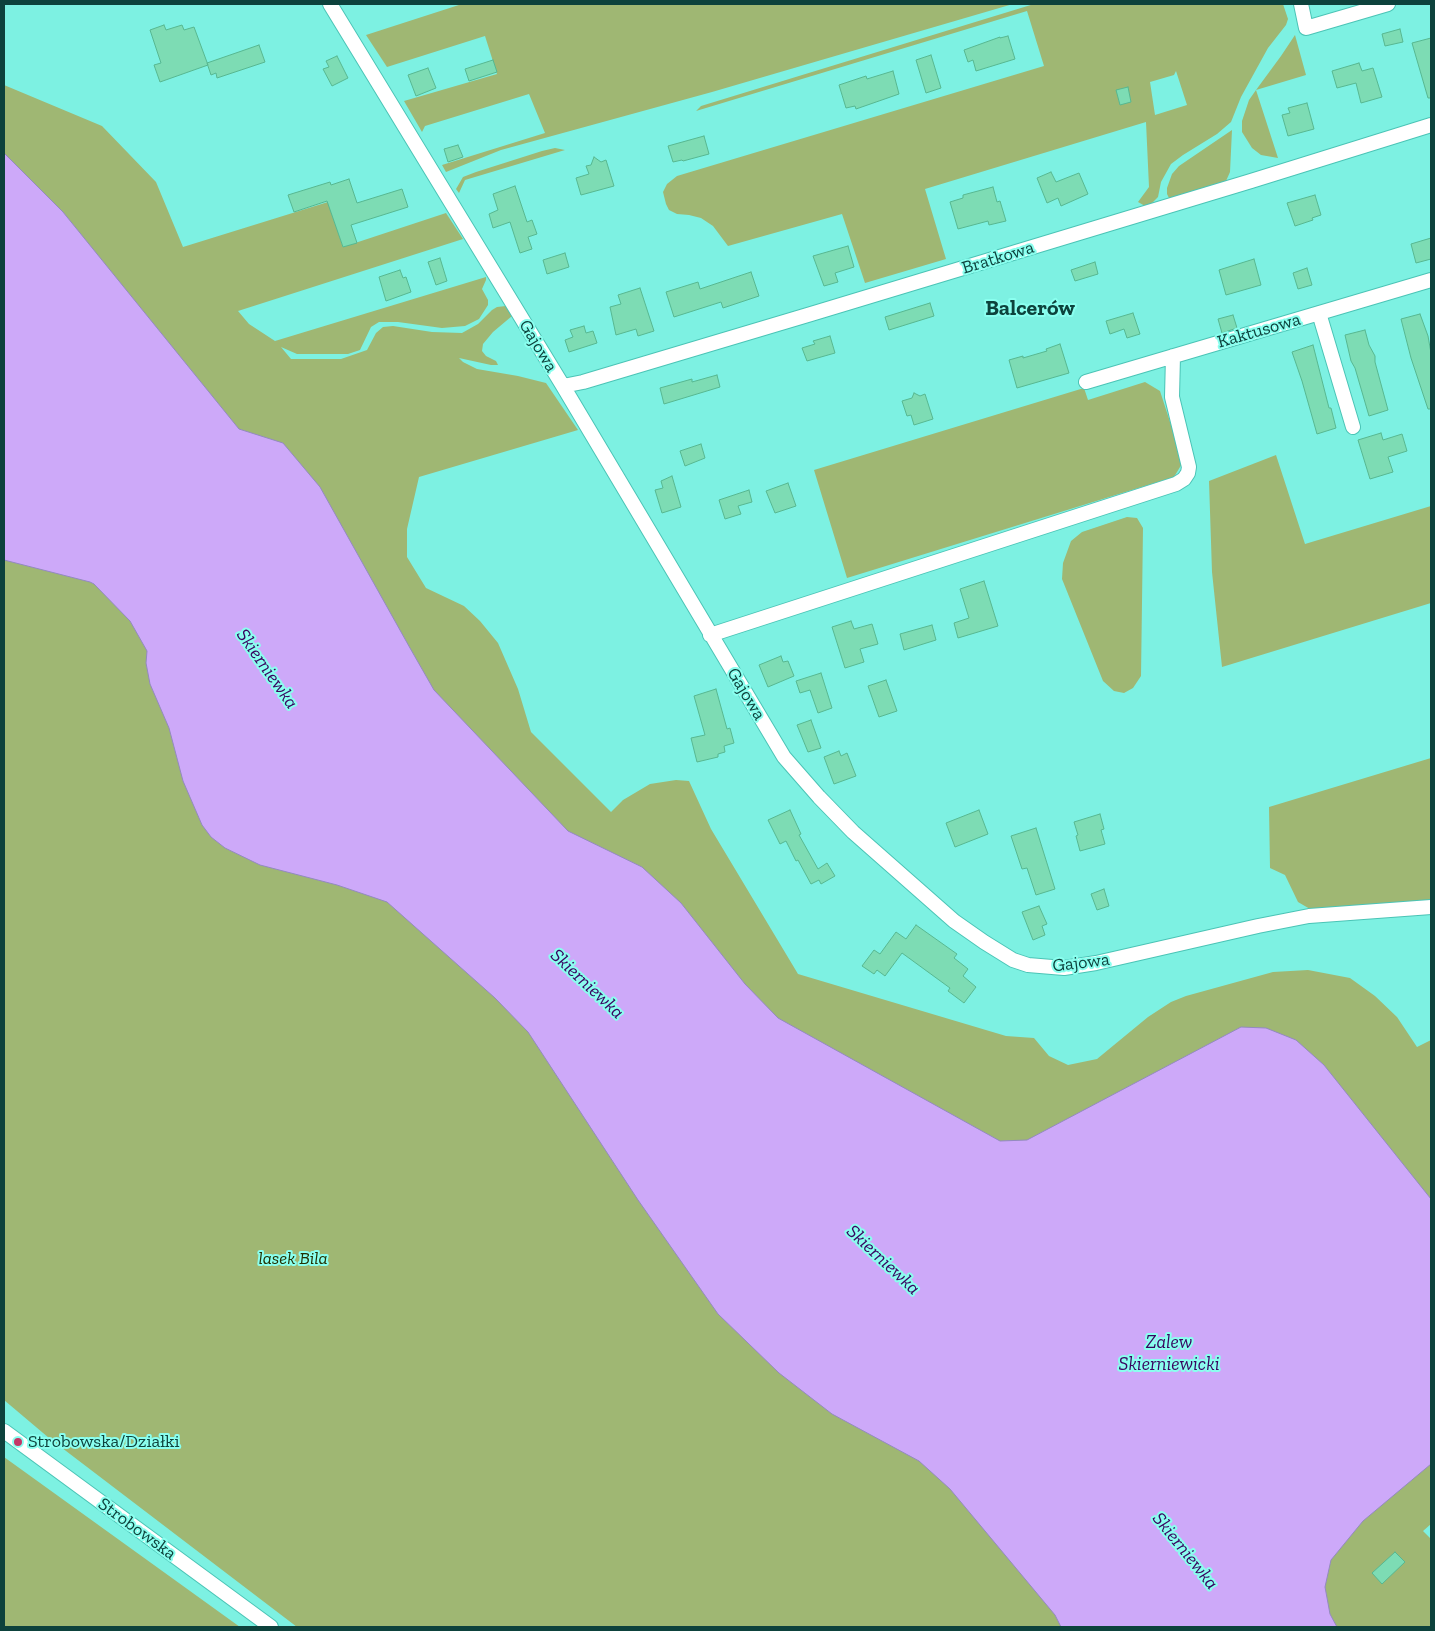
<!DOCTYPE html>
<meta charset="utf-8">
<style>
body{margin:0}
#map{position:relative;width:1435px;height:1631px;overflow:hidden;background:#7df1e2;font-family:"Zilla Slab",serif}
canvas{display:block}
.frame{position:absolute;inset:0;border:5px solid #0d423c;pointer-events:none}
</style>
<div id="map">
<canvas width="1435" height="1631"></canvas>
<div class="frame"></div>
</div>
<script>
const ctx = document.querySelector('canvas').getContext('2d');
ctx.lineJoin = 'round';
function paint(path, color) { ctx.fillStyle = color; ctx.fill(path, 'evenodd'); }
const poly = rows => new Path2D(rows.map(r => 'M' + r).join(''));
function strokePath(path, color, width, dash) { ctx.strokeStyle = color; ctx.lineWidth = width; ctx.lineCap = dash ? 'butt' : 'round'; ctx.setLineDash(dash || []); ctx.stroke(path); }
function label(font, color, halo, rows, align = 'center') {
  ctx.font = font + ' "Zilla Slab",serif'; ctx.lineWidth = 4; ctx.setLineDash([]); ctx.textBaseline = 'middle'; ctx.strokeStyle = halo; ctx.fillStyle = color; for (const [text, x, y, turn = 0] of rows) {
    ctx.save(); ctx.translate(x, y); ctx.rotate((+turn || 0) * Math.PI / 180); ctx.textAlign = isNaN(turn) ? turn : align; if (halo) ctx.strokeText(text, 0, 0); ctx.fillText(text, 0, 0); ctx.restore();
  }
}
const green = poly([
 [462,4,1013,4,712,92,501,150,446,172,442,165,545,133,529,94,425,126,422,132,404,101,497,74,485,36,387,67,366,35],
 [1034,4,1283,4,1288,19,1286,25,1268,48,1241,97,1231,122,1217,134,1183,155,1171,164,1161,182,1158,197,1152,203,1145,206,1138,202,1149,187,1146,122,925,189,946,259,865,283,842,214,728,246,713,226,701,218,689,215,677,214,669,210,666,204,663,192,667,184,677,176,1044,66,1027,11,696,111,701,106],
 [1176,71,1187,105,1155,115,1150,82,1174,75],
 [1295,35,1306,75,1256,90,1278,158,1261,155,1252,148,1242,132,1242,121,1249,100,1256,90,1281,56],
 [4,85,102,126,156,182,183,247,328,202,343,247,446,213,463,239,238,311,249,324,275,341,486,277,486,280,482,289,488,300,488,305,479,319,465,326,442,328,398,322,379,322,371,327,360,350,348,354,297,354,281,347,291,359,341,359,367,350,376,333,383,327,393,326,432,332,462,333,478,324,492,310,497,307,506,306,512,316,493,332,483,344,482,351,486,356,496,361,498,365,491,365,459,358,463,362,477,369,518,376,546,383,578,430,419,477,407,529,407,557,426,588,464,606,480,621,498,643,518,689,531,732,611,812,623,800,650,784,676,780,689,781,711,829,798,974,1006,1036,1034,1038,1049,1056,1068,1065,1097,1059,1148,1017,1171,1002,1186,996,1273,972,1308,970,1350,978,1375,996,1397,1017,1417,1047,1431,1040,1431,1524,1423,1531,1431,1539,1431,1627,297,1627,49,1438,4,1400],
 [1232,130,1230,172,1226,181,1220,184,1175,198,1169,198,1167,194,1167,188,1172,174,1179,166],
 [555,148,565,150,465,180,459,193,456,189,463,177,476,172,542,151],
 [1145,382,1160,391,1183,462,1174,477,847,578,814,470,1084,388,1088,400],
 [1276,455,1305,544,1431,506,1431,603,1222,667,1212,572,1209,481],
 [1127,517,1137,518,1143,528,1141,676,1133,688,1124,693,1114,691,1103,681,1062,579,1063,563,1071,541,1082,532],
 [1431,758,1431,900,1310,909,1298,902,1285,875,1270,868,1269,807],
 [4,1457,240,1627,4,1627]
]);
const water = poly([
 [4,153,63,212,239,429,283,443,320,487,410,648,434,690,568,831,642,867,681,903,745,984,778,1018,1000,1141,1027,1140,1241,1027,1266,1028,1296,1040,1324,1065,1431,1199,1431,1464,1363,1521,1331,1560,1325,1587,1330,1614,1337,1627,1061,1627,1055,1615,950,1489,919,1461,832,1414,779,1373,718,1314,638,1200,528,1032,495,998,387,902,337,885,260,865,225,848,211,837,202,825,183,781,169,728,150,684,146,663,147,651,130,621,94,584,90,582,4,560,4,153]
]);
const building = poly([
 [164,25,166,30,182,25,184,30,194,27,208,65,160,82,154,65,161,63,150,30,164,25],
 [1400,29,1403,42,1385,46,1382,34,1400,29],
 [1008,36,1015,59,976,71,973,60,968,62,964,50,1000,37,1000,38,1008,36],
 [1431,38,1431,98,1428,98,1412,43,1431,38],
 [259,45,265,62,217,78,216,73,211,75,207,63,259,45],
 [931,55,941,88,926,93,916,60,931,55],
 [337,56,348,78,332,86,323,69,329,67,326,61,337,56],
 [493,60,497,72,469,81,465,69,493,60],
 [1359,63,1362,71,1373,68,1382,97,1361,103,1356,83,1337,88,1332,71,1359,63],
 [428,68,436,88,416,96,408,75,428,68],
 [893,71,899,94,856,109,855,106,846,108,839,85,866,76,867,79,893,71],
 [1128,87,1131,102,1120,105,1116,90,1128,87],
 [1307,103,1314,129,1288,136,1282,115,1290,113,1288,108,1307,103],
 [704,136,709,154,683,161,682,160,673,162,668,146,704,136],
 [458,145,463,157,448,162,444,149,458,145],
 [594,157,601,162,606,160,614,186,581,195,576,178,589,174,586,166,591,165,594,157],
 [1051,172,1056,182,1079,173,1088,194,1061,206,1058,198,1047,203,1037,178,1051,172],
 [349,179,357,203,402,189,408,207,351,225,357,243,343,247,327,201,294,212,288,195,330,182,331,185,349,179],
 [515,186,527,222,532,220,537,234,528,237,532,249,520,253,510,222,493,228,489,214,498,210,493,194,515,186],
 [993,187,997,202,1000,201,1006,221,989,225,988,221,958,229,950,202,963,198,963,195,993,187],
 [1315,195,1321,215,1312,218,1313,220,1295,226,1287,203,1315,195],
 [1431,238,1431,259,1416,263,1411,244,1431,238],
 [848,246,854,267,835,273,838,282,824,286,813,256,848,246],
 [565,253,569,267,547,274,543,260,565,253],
 [440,258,447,281,436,285,428,262,440,258],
 [1254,259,1261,285,1226,295,1219,270,1254,259],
 [1095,262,1098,274,1075,281,1071,270,1095,262],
 [1307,268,1312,285,1298,289,1293,273,1307,268],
 [400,270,403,278,406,277,411,292,386,301,379,277,400,270],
 [751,272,759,296,723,308,721,302,674,317,666,292,698,282,700,289,751,272],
 [640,288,654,331,638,336,636,329,616,335,610,307,621,304,618,295,640,288],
 [930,303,934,316,889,330,885,317,930,303],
 [1133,313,1140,334,1127,338,1124,329,1110,334,1106,321,1133,313],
 [1420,314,1428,336,1431,353,1431,409,1428,409,1411,358,1401,319,1420,314],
 [1233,315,1237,328,1222,333,1218,319,1233,315],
 [584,326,586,333,593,331,597,343,569,352,565,340,573,337,570,330,584,326],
 [1365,330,1369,345,1375,356,1375,362,1388,410,1369,416,1355,368,1351,361,1345,335,1365,330],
 [830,336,835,353,807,361,802,348,815,344,813,341,830,336],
 [1060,344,1069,373,1017,388,1009,360,1023,356,1023,358,1047,351,1046,349,1060,344],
 [1313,345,1329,408,1331,408,1336,428,1317,434,1302,381,1292,352,1313,345],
 [717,375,720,387,664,404,660,388,692,379,692,382,717,375],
 [914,393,920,396,925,394,933,419,914,425,911,415,907,416,902,401,912,398,914,393],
 [1381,433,1383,440,1402,434,1407,451,1388,457,1393,472,1370,479,1358,440,1381,433],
 [701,444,705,458,685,466,680,451,701,444],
 [672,476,681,507,662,513,655,490,663,488,661,481,672,476],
 [788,483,796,506,775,513,766,491,788,483],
 [749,490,752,502,738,506,741,514,725,519,719,500,749,490],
 [984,581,998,626,958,638,954,623,969,618,960,589,984,581],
 [851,621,854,629,872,624,878,644,860,649,864,662,845,668,832,627,851,621],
 [932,625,936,640,904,650,900,634,932,625],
 [781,656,783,662,788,661,794,676,768,687,759,665,781,656],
 [821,673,832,708,818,713,810,690,800,693,796,681,821,673],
 [886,680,897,711,879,717,868,686,886,680],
 [716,689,727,729,730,728,734,743,724,746,725,752,718,754,718,757,697,762,691,738,705,735,694,696,716,689],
 [811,720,821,748,808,752,797,725,811,720],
 [839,751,841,756,847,753,856,776,834,784,824,757,839,751],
 [790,810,801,834,799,835,818,869,827,863,835,876,821,884,819,880,811,884,798,860,796,861,786,841,780,844,768,820,790,810],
 [979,810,988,834,955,847,946,823,979,810],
 [1100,814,1104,829,1101,830,1105,844,1080,851,1076,836,1078,835,1074,822,1100,814],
 [1036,828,1055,889,1036,895,1027,868,1022,869,1011,836,1036,828],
 [1104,889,1109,906,1097,910,1091,894,1104,889],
 [1039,906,1047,924,1042,926,1045,935,1033,940,1022,912,1039,906],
 [916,925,957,954,954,958,968,969,963,976,976,987,964,1003,948,991,950,988,902,953,885,976,877,970,874,974,862,966,874,950,880,954,896,932,906,939,916,925],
 [1395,1552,1405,1562,1382,1584,1372,1573,1395,1552]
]);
const street = poly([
 [330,4,563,386,784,757,819,797,853,832,954,921,984,942,1013,960,1028,965,1064,968,1096,963,1258,926,1309,916,1431,907],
 [1301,4,1306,28,1388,4],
 [1319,313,1353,427],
 [1086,382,1431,280],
 [563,386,583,382,811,314,1251,181,1431,125],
 [710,635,1176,484,1184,479,1188,473,1189,467,1172,397,1173,356],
 [4,1431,271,1627]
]);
const markers = [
 [18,1442,5,"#c43767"]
];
const streetNames = [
 ["Bratkowa",998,258,-17],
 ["Kaktusowa",1259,331,-16],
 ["Gajowa",538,346,59],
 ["Gajowa",746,694,59],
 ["Gajowa",1081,963,-7],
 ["Strobowska",137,1529,36]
];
const parkNames = [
 ["lasek Bila",293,1259]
];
const poiNames = [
 ["Strobowska/Działki",28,1442]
];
const waterNames = [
 ["Skierniewka",267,669,55],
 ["Skierniewka",587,984,43],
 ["Skierniewka",883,1260,43],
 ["Zalew",1169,1343],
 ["Skierniewicki",1169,1365],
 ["Skierniewka",1185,1551,51]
];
const districtNames = [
 ["Balcerów",1030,309]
];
paint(green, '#9fb773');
paint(water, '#cda9f9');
strokePath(water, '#938ac0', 1);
paint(building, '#7ddcb4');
strokePath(building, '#57b790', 1);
strokePath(street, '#4bc4b6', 16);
strokePath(street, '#fff', 14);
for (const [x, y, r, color] of markers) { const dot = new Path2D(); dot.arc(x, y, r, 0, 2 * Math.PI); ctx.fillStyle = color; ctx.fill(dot); strokePath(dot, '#8affef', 2); }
label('18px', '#0d423c', '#8affef', streetNames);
label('italic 18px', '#233002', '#8affef', parkNames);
label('18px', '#0d423c', '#8affef', poiNames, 'left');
label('italic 19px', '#39045f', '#8affef', waterNames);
label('bold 22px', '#0d423c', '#8affef', districtNames);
</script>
